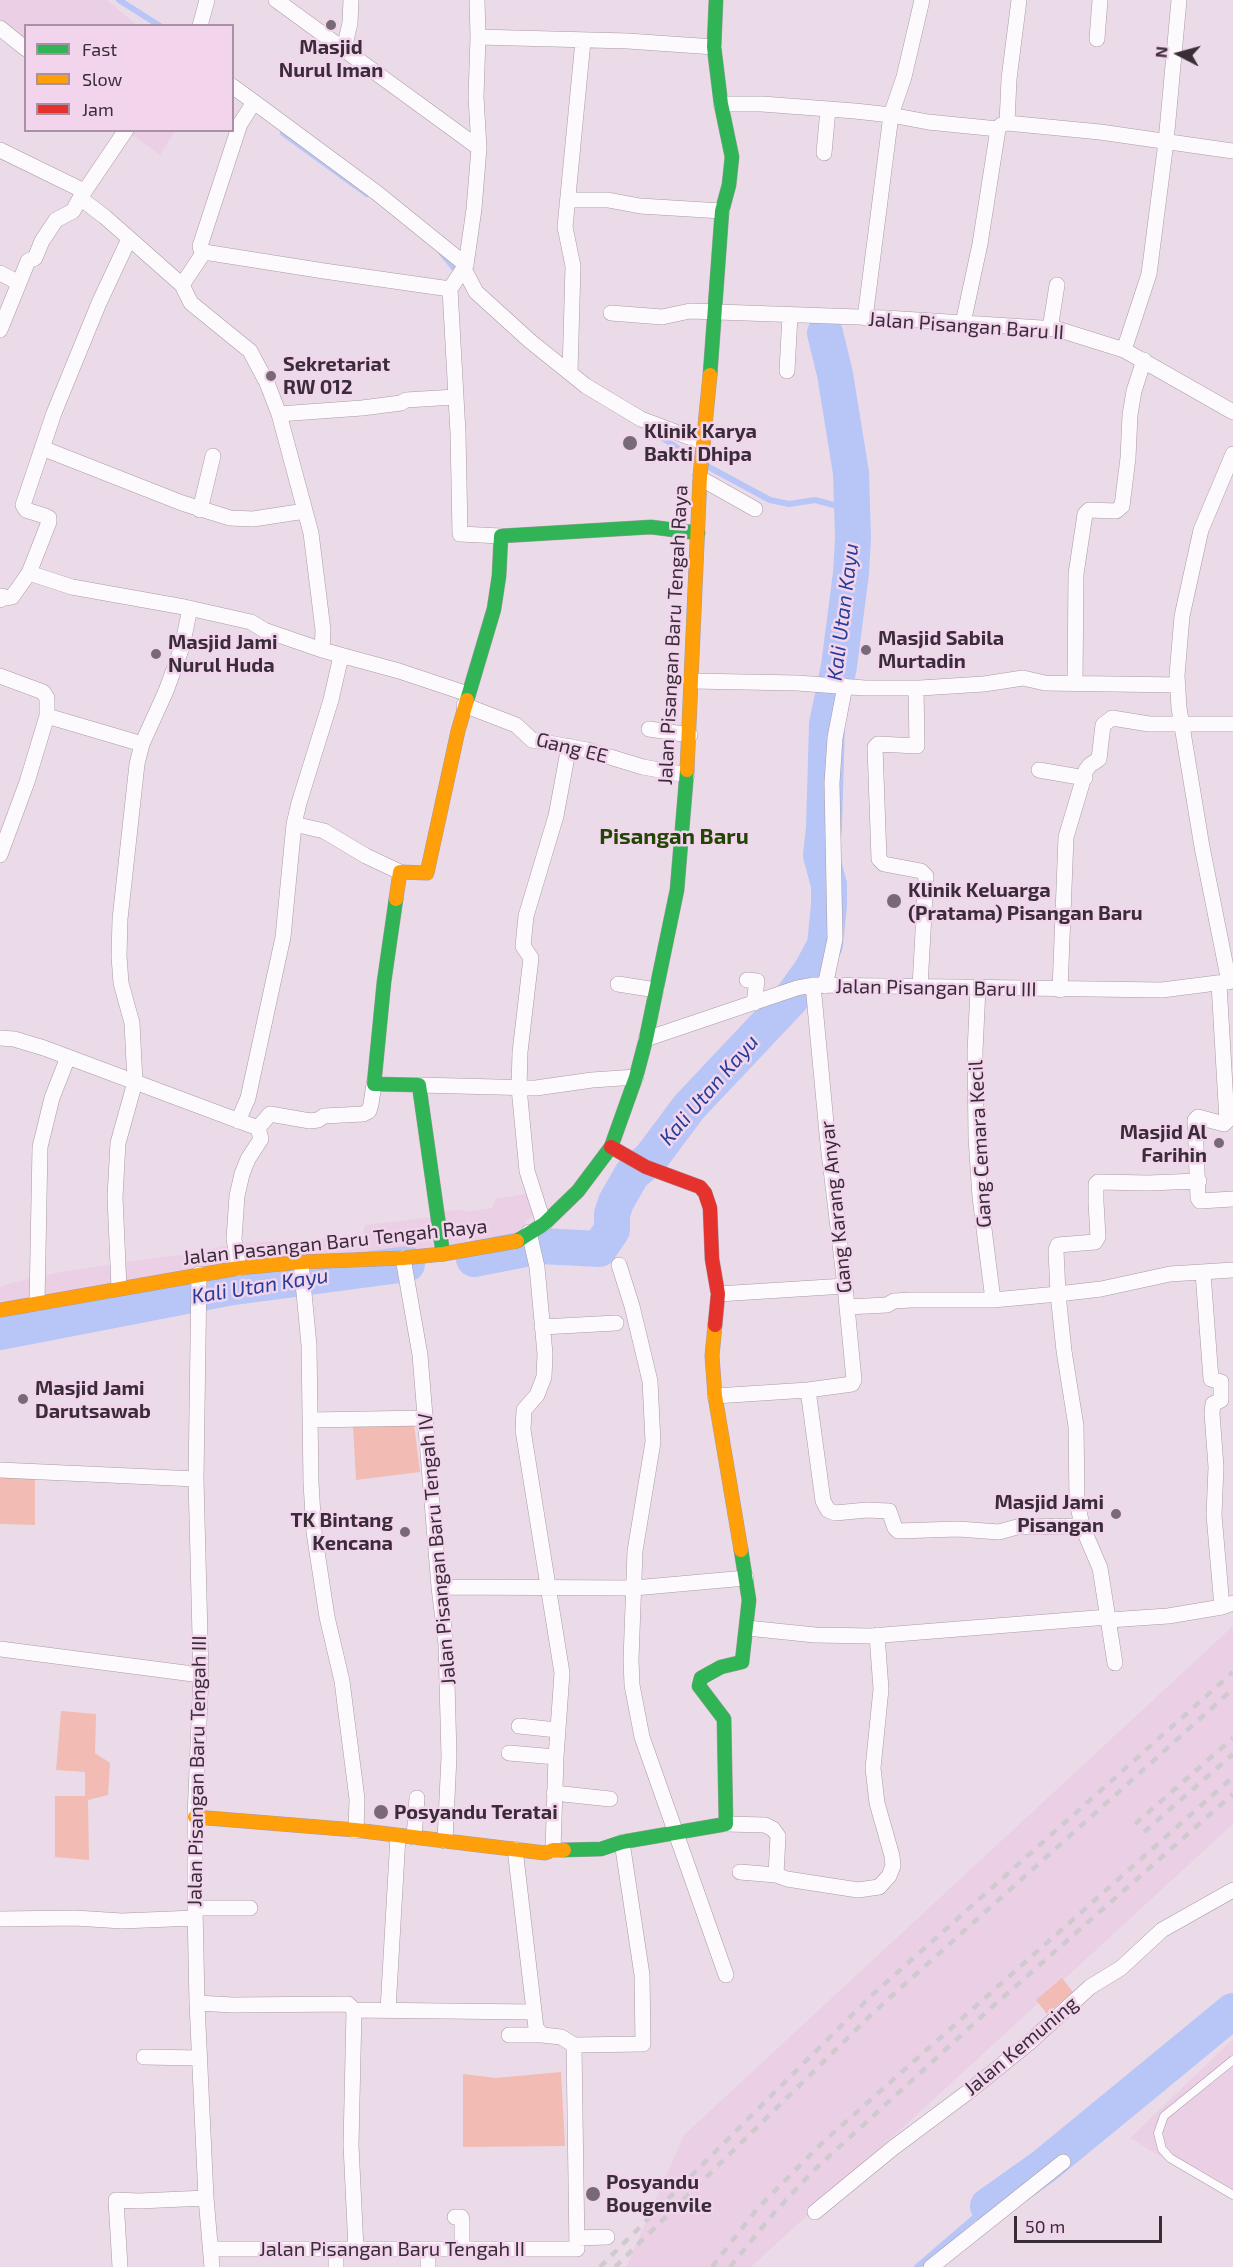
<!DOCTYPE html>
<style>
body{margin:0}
#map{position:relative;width:1233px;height:2267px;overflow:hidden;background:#ebdbe8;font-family:"Exo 2",sans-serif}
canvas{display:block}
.legend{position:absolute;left:24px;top:24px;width:210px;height:108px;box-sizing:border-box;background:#f2d4ed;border:2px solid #a891a4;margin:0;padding:8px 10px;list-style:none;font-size:18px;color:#392d37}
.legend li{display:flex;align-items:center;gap:12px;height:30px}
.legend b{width:30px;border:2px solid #a891a4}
.north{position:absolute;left:1149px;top:24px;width:60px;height:60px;-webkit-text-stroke:4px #f2d4ed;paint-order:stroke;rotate:276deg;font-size:16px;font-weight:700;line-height:24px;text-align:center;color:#392d37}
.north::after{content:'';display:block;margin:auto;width:21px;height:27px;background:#392d37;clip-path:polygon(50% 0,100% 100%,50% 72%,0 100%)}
.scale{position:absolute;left:1014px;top:2216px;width:148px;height:27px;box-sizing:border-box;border:3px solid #392d37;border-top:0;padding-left:8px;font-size:18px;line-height:21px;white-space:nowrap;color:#392d37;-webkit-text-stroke:4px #f2d4ed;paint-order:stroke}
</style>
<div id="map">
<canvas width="1233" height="2267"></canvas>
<ul class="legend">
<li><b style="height:8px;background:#30b455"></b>Fast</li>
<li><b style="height:8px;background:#ff9f0a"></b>Slow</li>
<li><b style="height:8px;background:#e5322d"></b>Jam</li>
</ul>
<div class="north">N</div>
<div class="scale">50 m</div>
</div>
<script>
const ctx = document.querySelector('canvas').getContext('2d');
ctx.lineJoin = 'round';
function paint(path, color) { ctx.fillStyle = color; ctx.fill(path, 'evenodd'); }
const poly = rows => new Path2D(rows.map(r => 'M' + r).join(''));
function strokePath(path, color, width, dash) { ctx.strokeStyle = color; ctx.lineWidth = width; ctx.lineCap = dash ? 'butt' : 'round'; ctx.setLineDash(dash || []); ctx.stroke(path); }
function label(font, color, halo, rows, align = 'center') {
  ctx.font = font + ' "Exo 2",sans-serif'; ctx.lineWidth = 5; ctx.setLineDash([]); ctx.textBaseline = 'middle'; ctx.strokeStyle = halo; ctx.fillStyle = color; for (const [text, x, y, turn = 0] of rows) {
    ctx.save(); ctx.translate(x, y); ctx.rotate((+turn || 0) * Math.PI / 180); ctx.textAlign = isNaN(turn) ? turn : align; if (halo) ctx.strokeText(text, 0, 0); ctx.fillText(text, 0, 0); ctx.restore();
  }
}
const built = poly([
 [0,0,107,0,137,25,26,26,25,47,0,26],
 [127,131,175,131,160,155],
 [531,1193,535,1215,525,1222,528,1250,499,1255,311,1276,227,1288,0,1332,0,1287,11,1283,61,1272,154,1258,201,1253,205,1250,238,1243,293,1241,362,1236,365,1225,434,1217,444,1211,462,1210,466,1212,492,1208,495,1199],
 [1233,1626,1233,1824,751,2267,626,2267,684,2135],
 [1233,2039,1233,2200,1130,2138]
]);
const green = poly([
 [414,1424,420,1472,356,1480,353,1426],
 [0,1473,35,1474,35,1525,0,1524],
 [61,1711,96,1714,95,1753,110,1763,108,1795,88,1800,89,1860,55,1857,55,1796,85,1796,85,1772,56,1770],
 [1062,1978,1073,1992,1047,2014,1036,2000],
 [561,2072,565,2146,463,2147,463,2074,496,2078]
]);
const stream = poly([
 [119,0,160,26],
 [283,133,367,194],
 [441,252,459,274],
 [644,426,696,460],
 [705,465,770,500,789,504,815,500,852,510],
 [917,2267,988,2206]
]);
const river = poly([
 [474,1259,540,1246,599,1249,612,1230,612,1214,616,1202,632,1174,651,1158,689,1107,790,1000,811,971,825,945,829,905,829,885,821,855,824,828,827,724,839,666,851,573,853,538,851,473,835,374,825,333],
 [0,1332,227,1288,407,1264],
 [988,2206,1043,2167,1233,2011]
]);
const lane = poly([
 [1233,2060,1164,2116,1158,2133,1162,2149,1170,2158,1233,2195]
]);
const street = poly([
 [276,0,479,148],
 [477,0,478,37,476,97,479,148,474,209,466,265,450,289,458,433,460,534,501,536],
 [200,26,207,0],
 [0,28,26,49],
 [478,37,628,41,714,47],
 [1097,39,1100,0],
 [344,49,350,23,351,0],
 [232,86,254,102],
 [721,104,762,104,855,111,891,115,928,122,998,129,1001,125,1007,123,1100,132,1233,151],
 [1007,123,1009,79,1019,0],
 [0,150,84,191],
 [824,153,828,109],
 [80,198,126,130],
 [568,200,608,200,640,206,722,211],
 [464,269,476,292,530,341,586,386,641,419,702,442],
 [0,273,19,283],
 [182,285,204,252],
 [450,289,324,271,204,252,201,250,200,246,240,124,254,102,377,193,466,265],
 [611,313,662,317,690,311,886,318,1057,329,1124,350,1233,412],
 [865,318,891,115,904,77,922,0],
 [963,323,980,244,998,129],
 [1050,329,1057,285],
 [0,330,28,261,35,258,42,241,56,220,73,211,80,198,105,217,182,285,191,303,250,351,267,383,279,414,311,533,323,630,322,650],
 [1124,350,1149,274,1166,142,1179,0],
 [787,371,790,315],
 [570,373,573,266,565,227,583,41],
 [279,414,362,408,401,403,406,400,455,397],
 [42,448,182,503,230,518,253,519,305,511],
 [700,478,755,509],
 [200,510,213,456],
 [29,573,72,587,184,607,251,622,264,630,322,650,399,671,468,694],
 [0,600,2,596,7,598,12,597,29,573,49,522,49,518,45,516,26,510,23,505,54,413,99,303,129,239],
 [0,676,43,692,47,698,47,716],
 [692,681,797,683,865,688,920,688,984,684,1023,678,1045,683,1178,685],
 [1075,683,1076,574,1085,514,1089,510,1116,511,1122,506,1128,458,1130,415,1134,391,1144,360],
 [916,688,917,746,878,744,875,747,879,859,884,864,921,871,926,876,920,987],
 [464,705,516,725,532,740,587,750,643,767,687,775],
 [649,729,690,735],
 [1039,770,1085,778],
 [294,824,324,831,366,856,400,872],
 [0,855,27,782,47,716,142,744,166,691,182,647,190,608],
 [747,980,757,981,754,1003],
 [1229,982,1202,847,1179,708,1177,675,1182,616,1201,530,1233,454],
 [618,984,656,990],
 [1219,984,1227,1121,1224,1124,1198,1117,1195,1120,1198,1198,1200,1201,1233,1199],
 [825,986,835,939,832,783,835,738,845,686],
 [978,988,975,1052,976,1138,980,1197,993,1300],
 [1060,990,1066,837,1086,770,1090,765,1099,759,1103,725,1112,718,1149,724,1233,724],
 [0,1038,14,1039,44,1048,258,1128,261,1139,248,1159,242,1174,237,1196,234,1239,239,1268],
 [646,1039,797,988,813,985,1162,990,1233,981],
 [419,1085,536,1088,592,1080,636,1077],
 [238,1121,248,1098,283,937,294,824,299,803,331,700,341,656],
 [258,1128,270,1114,310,1121,318,1120,324,1116,363,1114,369,1111,371,1104,374,1084],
 [544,1224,527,1171,519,1088,520,1052,531,958,523,946,526,916,556,816,569,746],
 [529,1232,537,1267,545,1354,544,1377,537,1395,524,1410,523,1430,562,1673,556,1757,553,1850],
 [403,1258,420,1355,439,1587,446,1645,449,1756,445,1841],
 [301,1262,309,1345,311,1483,314,1532,327,1617,342,1681,357,1799,356,1831],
 [619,1265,632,1306,650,1381,653,1442,635,1551,631,1660,632,1685,642,1737,726,1975],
 [1203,1273,1211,1379,1221,1382,1221,1400,1213,1404,1212,1413,1216,1467,1214,1515,1222,1607],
 [199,1274,196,1479,201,1675,195,1817,195,1908,197,2003,206,2198,212,2267],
 [119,1288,115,1197,118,1143,135,1082,132,1023,121,983,119,956,120,919,137,764,142,744],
 [718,1294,845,1286],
 [37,1303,40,1147,52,1098,68,1057],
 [847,1307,887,1305,894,1301,911,1300,993,1300,1058,1294,1056,1250,1058,1245,1095,1242,1098,1237,1096,1202,1096,1184,1098,1182,1148,1183,1199,1181],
 [542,1327,616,1323],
 [808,1390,852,1384,854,1380,845,1286,828,1144,813,985],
 [715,1396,808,1390,823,1501,828,1510,835,1513,867,1510,889,1511,895,1528,898,1531,958,1529,999,1532,1017,1527,1082,1526],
 [310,1420,426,1418],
 [0,1470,196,1479],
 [439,1587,634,1588,746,1578],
 [1109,1620,1168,1616,1222,1607,1233,1603],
 [747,1628,815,1635,871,1636,1108,1617],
 [0,1649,201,1675],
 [1115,1663,1100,1568,1082,1526,1077,1501,1076,1426,1064,1351,1058,1294,1101,1289,1170,1274,1233,1270],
 [519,1726,557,1730],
 [509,1753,556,1757],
 [554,1793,610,1799],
 [726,1824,765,1825,773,1829,778,1836,776,1875,740,1872],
 [414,1837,417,1798],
 [515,1849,536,2028,542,2035,561,2037,574,2045],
 [776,1875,787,1879,858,1890,879,1887,889,1876,893,1866,892,1856,877,1803,873,1768,881,1689,877,1635],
 [195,1908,250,1908],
 [0,1919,75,1918,122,1921,195,1918],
 [197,2003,233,2005,348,2004,354,2010,534,2012],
 [354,2010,351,2145,356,2249],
 [388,2010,398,1836],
 [509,2035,542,2035],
 [574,2045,643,2044,642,1975,622,1842],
 [144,2057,199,2058],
 [815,2212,893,2148,972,2089,1030,2042,1090,1987,1121,1968,1162,1930,1233,1890],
 [455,2217,461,2217,462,2219,462,2249],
 [577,2238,607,2237],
 [210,2249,577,2249,574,2045],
 [336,2249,336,2267],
 [120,2267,116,2200,139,2201,206,2198],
 [428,2267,428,2249],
 [931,2267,1063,2162]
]);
const fast = poly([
 [710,375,722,211,729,185,732,157,721,104,714,47,716,0],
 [467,700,494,609,499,576,501,536,651,527,698,533],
 [396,899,384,982,374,1084,419,1085,443,1254],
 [517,1241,544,1224,578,1191,611,1147,636,1077,646,1039,677,890,687,770],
 [564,1850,601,1849,622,1842,726,1824,724,1719,699,1686,701,1678,721,1667,742,1662,749,1600,741,1550]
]);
const slow = poly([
 [687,770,700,476,710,375],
 [396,899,400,872,427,873,458,731,467,700],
 [0,1310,239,1268,301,1262,403,1258,443,1254,517,1241],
 [715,1325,712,1356,715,1396,741,1550],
 [195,1817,355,1830,545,1853,553,1850,564,1850]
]);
const jam = poly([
 [611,1147,646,1167,700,1187,705,1193,710,1208,712,1259,718,1294,715,1325]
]);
const rail = poly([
 [1135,1824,1233,1738],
 [1144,1832,1233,1754],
 [600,2267,871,1996,1233,1672],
 [615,2267,875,2011,1233,1689],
 [712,2267,757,2209,821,2144,1233,1777],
 [730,2267,773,2214,813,2171,992,2007,1233,1794]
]);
const markers = [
 [331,25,6,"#776a75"],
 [271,376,6,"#776a75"],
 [630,443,8,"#776a75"],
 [866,650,6,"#776a75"],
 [156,654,6,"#776a75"],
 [894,901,8,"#776a75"],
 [1219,1143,6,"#776a75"],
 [23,1399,6,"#776a75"],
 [1116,1514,6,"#776a75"],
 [405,1532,6,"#776a75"],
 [381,1812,8,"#776a75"],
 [593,2194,8,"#776a75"]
];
const poiNames = [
 ["Masjid",331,47,"center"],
 ["Nurul Iman",331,70,"center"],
 ["Sekretariat",283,364],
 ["RW 012",283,387],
 ["Klinik Karya",644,431],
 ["Bakti Dhipa",644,454],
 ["Masjid Sabila",878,638],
 ["Murtadin",878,661],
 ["Masjid Jami",168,642],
 ["Nurul Huda",168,665],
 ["Klinik Keluarga",908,890],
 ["(Pratama) Pisangan Baru",908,913],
 ["Masjid Al",1207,1132,"right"],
 ["Farihin",1207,1155,"right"],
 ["Masjid Jami",35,1388],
 ["Darutsawab",35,1411],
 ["Masjid Jami",1104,1502,"right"],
 ["Pisangan",1104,1525,"right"],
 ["TK Bintang",393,1520,"right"],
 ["Kencana",393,1543,"right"],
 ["Posyandu Teratai",394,1812],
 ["Posyandu",606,2182],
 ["Bougenvile",606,2205]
];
const streetNames = [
 ["Jalan Pisangan Baru II",966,326,4],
 ["Jalan Pisangan Baru Tengah Raya",673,635,-87],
 ["Gang EE",572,748,14],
 ["Jalan Pisangan Baru III",936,988,1],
 ["Gang Cemara Kecil",980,1144,-93],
 ["Gang Karang Anyar",836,1207,-96],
 ["Jalan Pasangan Baru Tengah Raya",335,1242,-6],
 ["Jalan Pisangan Baru Tengah IV",437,1549,-95],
 ["Jalan Pisangan Baru Tengah III",197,1771,-89],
 ["Jalan Kemuning",1021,2046,-40],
 ["Jalan Pisangan Baru Tengah II",392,2249]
];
const waterNames = [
 ["Kali Utan Kayu",843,612,-83],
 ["Kali Utan Kayu",709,1090,-49],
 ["Kali Utan Kayu",260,1286,-9]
];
const quarterNames = [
 ["Pisangan Baru",674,837]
];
paint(built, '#eacfe5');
paint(green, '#f2bbb3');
strokePath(stream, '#b8c6f7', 6);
strokePath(river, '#b8c6f7', 36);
strokePath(lane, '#a89ba5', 9);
strokePath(street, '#a89ba5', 16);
strokePath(fast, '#a89ba5', 15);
strokePath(slow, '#a89ba5', 15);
strokePath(jam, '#a89ba5', 15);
strokePath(lane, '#fcfafc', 8);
strokePath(street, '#fcfafc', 15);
strokePath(fast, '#30b455', 14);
strokePath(slow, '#ff9f0a', 14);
strokePath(jam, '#e5322d', 14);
strokePath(rail, '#cfcace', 4.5, [8, 8]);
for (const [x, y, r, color] of markers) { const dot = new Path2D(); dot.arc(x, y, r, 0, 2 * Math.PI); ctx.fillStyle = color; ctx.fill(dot); strokePath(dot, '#f2d4ed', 2); }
label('bold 20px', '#392d37', '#f2d4ed', poiNames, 'left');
label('20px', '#392d37', '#f2d4ed', streetNames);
label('italic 21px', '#233e98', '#f2d4ed', waterNames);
label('bold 22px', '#214603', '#f2d4ed', quarterNames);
</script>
